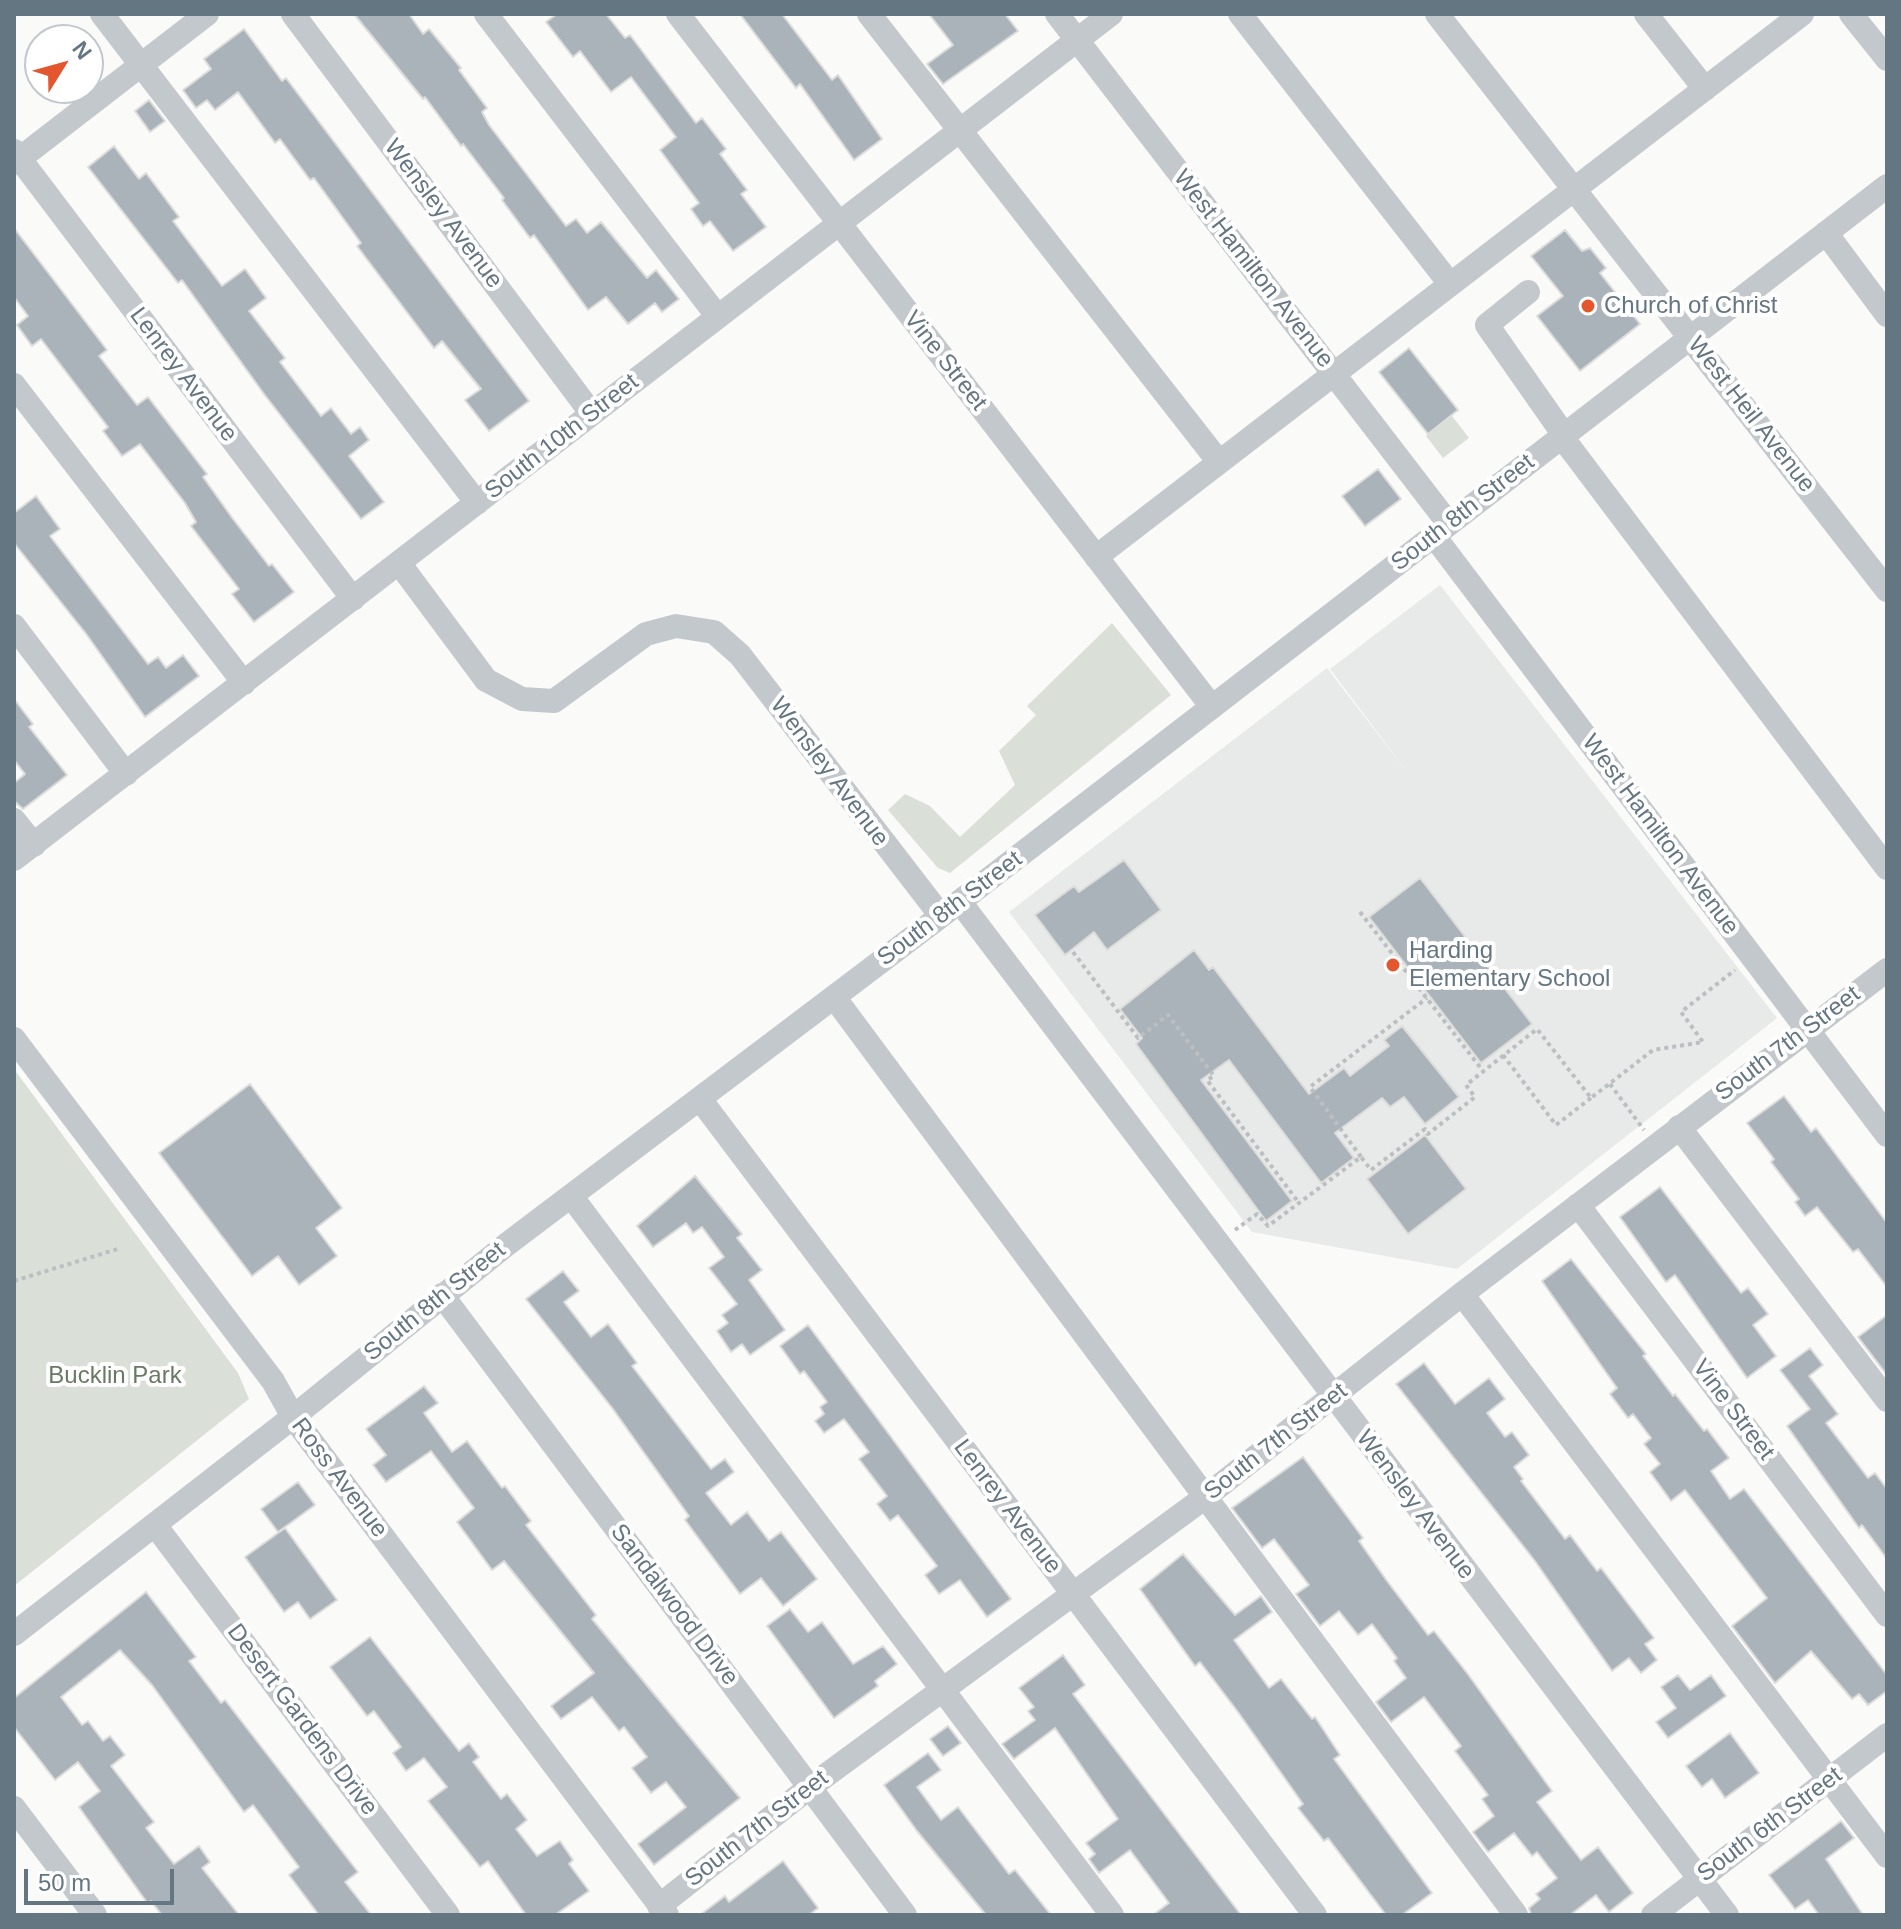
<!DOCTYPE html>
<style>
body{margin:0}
#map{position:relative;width:1901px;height:1929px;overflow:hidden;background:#fafaf8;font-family:Helvetica,sans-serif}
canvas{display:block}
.frame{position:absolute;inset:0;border:16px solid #657683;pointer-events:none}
.north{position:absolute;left:24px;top:24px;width:80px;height:80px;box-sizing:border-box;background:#fff;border:2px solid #c1c8cd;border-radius:50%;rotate:53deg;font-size:22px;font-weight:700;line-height:32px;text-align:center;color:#657683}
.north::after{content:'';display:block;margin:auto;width:28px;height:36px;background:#e4572e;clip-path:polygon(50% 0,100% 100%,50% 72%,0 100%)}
.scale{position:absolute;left:24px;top:1869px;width:150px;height:36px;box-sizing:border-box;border:4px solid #657683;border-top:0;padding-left:10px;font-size:24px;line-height:28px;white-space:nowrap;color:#657683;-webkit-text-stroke:6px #fff;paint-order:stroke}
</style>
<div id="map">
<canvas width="1901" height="1929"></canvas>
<div class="frame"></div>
<div class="north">N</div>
<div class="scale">50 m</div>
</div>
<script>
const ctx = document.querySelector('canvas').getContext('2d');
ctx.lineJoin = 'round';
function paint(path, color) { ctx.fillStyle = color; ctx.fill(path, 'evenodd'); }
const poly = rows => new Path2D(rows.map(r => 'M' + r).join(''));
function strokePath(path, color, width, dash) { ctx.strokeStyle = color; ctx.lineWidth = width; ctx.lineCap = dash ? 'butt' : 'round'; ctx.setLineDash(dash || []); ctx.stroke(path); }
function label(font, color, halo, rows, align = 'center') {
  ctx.font = font + ' Helvetica,sans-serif'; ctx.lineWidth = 8; ctx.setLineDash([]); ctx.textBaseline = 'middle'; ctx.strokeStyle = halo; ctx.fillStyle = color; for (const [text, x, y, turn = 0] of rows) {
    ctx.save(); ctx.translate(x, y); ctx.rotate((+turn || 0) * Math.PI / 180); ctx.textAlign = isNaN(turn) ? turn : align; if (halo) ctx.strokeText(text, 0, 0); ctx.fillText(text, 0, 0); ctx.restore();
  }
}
const built = poly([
 [1440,585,1777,1018,1457,1269,1252,1232,1009,912,1327,668,1411,777,1330,669]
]);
const green = poly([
 [1452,416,1469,438,1443,458,1426,436],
 [1112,623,1171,695,950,873,938,868,888,810,905,794,930,806,960,837,1015,785,999,751,1036,715,1027,706],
 [14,1069,238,1373,249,1399,14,1586]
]);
const building = poly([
 [354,14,409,14,423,34,429,29,461,68,459,70,487,108,482,112,489,125,566,226,576,219,587,233,601,222,647,278,656,270,679,299,662,312,655,303,628,324,606,297,588,310,534,235,530,238,502,200,504,198,463,144,461,146,425,97,423,99,354,14],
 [557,14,606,14,625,38,630,35,696,123,702,118,726,149,720,154,747,190,741,194,766,227,733,251,710,221,703,226,691,209,699,203,660,150,676,137,631,77,611,92,580,51,573,57,546,22,557,14],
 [740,14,782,14,832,80,838,75,882,139,854,160,800,84,796,88,740,14],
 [929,14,1005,14,1018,31,943,84,927,64,953,45,929,14],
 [244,29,282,81,286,78,529,401,489,431,465,400,481,389,442,341,434,348,357,246,361,243,314,178,310,180,280,139,275,143,238,92,215,110,207,100,196,108,183,90,211,69,204,59,244,29],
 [149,100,165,121,150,132,135,111,149,100],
 [114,146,139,179,146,173,179,217,173,221,222,286,245,269,266,298,249,311,285,358,280,362,321,416,331,408,351,434,360,427,369,440,349,456,384,502,361,519,264,394,182,280,178,283,88,167,114,146],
 [14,228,107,350,99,356,137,405,148,397,207,474,203,477,233,519,269,566,272,564,294,592,254,622,232,594,239,589,191,526,196,522,185,503,140,444,122,456,103,431,108,427,41,339,32,346,17,325,28,316,14,297,14,228],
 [1565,230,1582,251,1590,248,1606,268,1600,273,1640,324,1580,371,1537,316,1563,296,1531,256,1565,230],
 [1409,348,1458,410,1428,434,1379,372,1409,348],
 [1378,469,1401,499,1365,526,1342,496,1378,469],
 [36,496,60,529,50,536,148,664,158,657,166,668,183,655,199,676,145,717,87,635,14,543,14,513,36,496],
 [14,699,33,724,29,727,67,775,23,809,14,801,14,783,25,774,14,760,14,699],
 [1124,860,1161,910,1107,950,1094,932,1065,955,1035,915,1074,886,1079,892,1124,860],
 [1420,878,1532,1024,1481,1063,1369,917,1420,878],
 [1194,950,1209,970,1213,967,1309,1094,1344,1068,1350,1076,1389,1046,1384,1040,1402,1026,1459,1097,1425,1124,1404,1097,1390,1107,1382,1098,1335,1133,1354,1158,1321,1183,1229,1060,1201,1080,1292,1201,1266,1221,1136,1044,1142,1038,1120,1009,1194,950],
 [250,1084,342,1208,316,1228,337,1256,299,1285,278,1256,252,1276,159,1153,250,1084],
 [1784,1096,1811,1132,1816,1128,1887,1223,1887,1287,1858,1249,1853,1252,1817,1207,1805,1216,1795,1202,1799,1199,1771,1162,1774,1159,1747,1123,1784,1096],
 [1425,1135,1466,1189,1408,1234,1367,1179,1425,1135],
 [695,1176,742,1234,737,1238,762,1270,749,1280,785,1330,750,1355,742,1344,731,1352,717,1331,728,1323,722,1315,737,1304,709,1268,724,1257,702,1227,693,1233,686,1223,653,1247,637,1226,695,1176],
 [1660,1187,1741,1293,1748,1288,1768,1314,1753,1325,1776,1356,1747,1378,1675,1275,1666,1282,1620,1217,1660,1187],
 [1571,1259,1646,1354,1643,1356,1673,1396,1675,1394,1704,1431,1707,1429,1729,1458,1711,1471,1730,1499,1744,1489,1887,1675,1887,1691,1868,1705,1859,1694,1852,1699,1811,1651,1775,1683,1732,1626,1767,1598,1685,1490,1671,1501,1650,1472,1660,1464,1644,1444,1651,1438,1633,1414,1628,1418,1610,1394,1617,1388,1542,1281,1571,1259],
 [563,1271,579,1291,564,1302,591,1337,608,1324,637,1363,632,1366,711,1469,725,1459,734,1472,706,1493,731,1525,747,1512,769,1541,781,1532,817,1579,783,1606,761,1578,740,1594,685,1520,689,1516,613,1409,526,1299,563,1271],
 [1887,1315,1887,1375,1858,1337,1887,1315],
 [808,1325,1011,1599,987,1617,960,1580,939,1594,925,1575,937,1566,898,1515,890,1521,877,1504,887,1496,859,1459,869,1452,844,1419,824,1433,815,1421,824,1414,820,1407,827,1402,804,1371,800,1374,780,1346,808,1325],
 [1810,1348,1823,1365,1809,1376,1838,1414,1826,1423,1868,1478,1875,1473,1887,1489,1887,1559,1862,1525,1859,1528,1787,1426,1810,1409,1780,1370,1810,1348],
 [1424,1363,1455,1404,1489,1378,1505,1399,1487,1413,1505,1437,1512,1432,1529,1455,1514,1467,1523,1479,1521,1481,1565,1539,1570,1535,1597,1571,1601,1568,1654,1638,1645,1644,1657,1660,1641,1673,1629,1658,1612,1671,1535,1561,1396,1384,1424,1363],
 [424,1386,438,1403,424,1413,452,1452,467,1441,502,1488,505,1486,531,1521,526,1525,596,1615,592,1619,740,1798,654,1865,638,1844,686,1807,666,1782,651,1793,632,1768,647,1757,624,1727,619,1731,592,1697,561,1719,551,1706,594,1673,504,1561,492,1570,457,1522,474,1508,431,1451,386,1482,373,1465,386,1455,366,1429,424,1386],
 [1303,1457,1363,1538,1359,1541,1387,1581,1428,1635,1434,1631,1467,1673,1552,1791,1537,1802,1581,1860,1598,1847,1633,1893,1609,1912,1596,1895,1570,1915,1531,1915,1529,1908,1540,1899,1536,1894,1557,1878,1537,1852,1532,1856,1514,1833,1488,1852,1473,1832,1494,1816,1482,1799,1488,1795,1455,1751,1461,1746,1424,1697,1391,1722,1376,1702,1406,1678,1394,1661,1397,1658,1372,1624,1358,1635,1339,1611,1320,1626,1296,1594,1309,1585,1274,1539,1262,1548,1232,1508,1303,1457],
 [298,1482,315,1505,278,1532,261,1509,298,1482],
 [285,1528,337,1600,310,1619,298,1602,284,1612,245,1557,285,1528],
 [1183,1554,1235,1615,1261,1596,1272,1612,1234,1640,1269,1688,1281,1679,1312,1719,1315,1717,1340,1755,1334,1759,1432,1893,1402,1915,1386,1915,1328,1838,1324,1841,1298,1808,1303,1804,1238,1712,1200,1662,1195,1666,1140,1589,1183,1554],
 [146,1592,196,1657,189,1661,221,1703,225,1700,358,1872,345,1882,371,1915,319,1915,289,1875,299,1867,253,1805,244,1812,152,1685,120,1650,61,1697,82,1725,88,1721,103,1741,110,1736,125,1755,111,1766,154,1822,146,1828,174,1864,199,1846,210,1862,202,1868,239,1915,162,1915,151,1901,148,1904,79,1807,100,1791,78,1762,55,1780,14,1727,14,1698,146,1592],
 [790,1609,808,1632,822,1622,853,1664,883,1646,897,1664,875,1681,878,1686,834,1718,767,1626,790,1609],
 [370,1637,459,1751,469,1743,479,1757,473,1762,501,1799,507,1794,527,1820,516,1829,537,1856,560,1841,573,1860,569,1864,589,1891,555,1915,526,1915,488,1861,480,1867,428,1801,447,1787,424,1758,406,1771,393,1753,401,1747,374,1711,367,1716,330,1667,370,1637],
 [1063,1655,1085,1685,1073,1694,1241,1915,1153,1915,1169,1903,1130,1850,1099,1873,1089,1859,1095,1854,1086,1843,1118,1819,1055,1728,1014,1759,1002,1744,1035,1720,1028,1711,1034,1707,1019,1688,1063,1655],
 [1678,1675,1690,1690,1711,1675,1726,1696,1668,1738,1656,1722,1676,1708,1661,1687,1678,1675],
 [948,1726,961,1743,943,1756,930,1739,948,1726],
 [1730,1733,1759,1773,1725,1798,1712,1779,1702,1787,1686,1766,1730,1733],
 [928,1753,941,1770,917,1787,941,1820,958,1807,1009,1874,1015,1870,1051,1915,986,1915,917,1831,884,1785,928,1753],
 [1841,1821,1854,1838,1826,1859,1863,1915,1819,1915,1808,1900,1795,1909,1769,1875,1841,1821],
 [783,1861,818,1908,809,1915,700,1915,725,1896,729,1902,783,1861]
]);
const path = poly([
 [1360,912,1483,1071],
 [1073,952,1138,1038,1168,1015,1214,1076,1207,1080,1299,1203],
 [1503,1055,1556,1125,1591,1098],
 [1610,1084,1644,1130],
 [1361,1157,1310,1087,1427,998],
 [1235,1230,1257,1214,1268,1226,1361,1157,1371,1170,1425,1129,1428,1134,1475,1097,1466,1085,1537,1029,1591,1098,1653,1050,1703,1042,1681,1012,1735,970],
 [14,1281,121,1248]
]);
const minor = poly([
 [102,14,477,503],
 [293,14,592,414],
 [486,14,718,317],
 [678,14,1212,707],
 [869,14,1219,462],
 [1057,14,1449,524],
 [1240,14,1450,284],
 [1437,14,1887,590],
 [1646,14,1705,89],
 [1851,14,1887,59],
 [14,151,353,599],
 [14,163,207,14],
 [1826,233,1887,315],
 [1528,292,1487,325,1564,435],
 [14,385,244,683],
 [1562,437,1887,868],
 [1434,536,1887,1135],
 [1096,557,1802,14],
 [399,563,486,680,522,699,554,701,646,634,676,626,714,632,740,655,941,916],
 [14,626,126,774],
 [14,820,34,845],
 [14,859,1111,14],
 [960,902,1727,1915],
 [834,997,1516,1915],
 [14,1039,273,1381,293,1417,667,1915],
 [700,1099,1315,1915],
 [1679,1127,1887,1400],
 [571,1196,1112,1915],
 [1578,1205,1887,1615],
 [1462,1294,1887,1856],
 [442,1295,905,1915],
 [155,1525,448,1915],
 [14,1634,293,1417,506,1245,941,916,1887,186],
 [14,1808,95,1915],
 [659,1906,810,1787,1204,1498,1462,1294,1887,970],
 [1653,1915,1887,1735]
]);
const markers = [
 [1588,306,8,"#e4572e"],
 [1393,965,8,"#e4572e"]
];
const streetNames = [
 ["Wensley Avenue",443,214,53],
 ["West Hamilton Avenue",1253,269,52],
 ["Vine Street",945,361,52],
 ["Lenrey Avenue",183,375,53],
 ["West Heil Avenue",1751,415,52],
 ["South 10th Street",562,437,-38],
 ["South 8th Street",1463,513,-38],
 ["Wensley Avenue",829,772,53],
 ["West Hamilton Avenue",1660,835,53],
 ["South 8th Street",950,909,-37],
 ["South 7th Street",1788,1044,-37],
 ["South 8th Street",435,1302,-39],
 ["Vine Street",1733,1410,53],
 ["South 7th Street",1276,1442,-38],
 ["Ross Avenue",339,1478,53],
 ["Wensley Avenue",1415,1505,53],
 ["Lenrey Avenue",1007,1507,53],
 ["Sandalwood Drive",674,1605,53],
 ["Desert Gardens Drive",302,1720,53],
 ["South 6th Street",1770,1825,-37],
 ["South 7th Street",757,1829,-38]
];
const poiNames = [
 ["Church of Christ",1604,306],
 ["Harding",1409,951],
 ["Elementary School",1409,979]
];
const parkNames = [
 ["Bucklin Park",115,1376]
];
paint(built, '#e8e9e9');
paint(green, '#dadfd7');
paint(building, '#aab3b9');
strokePath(building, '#dcdcda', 2);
strokePath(path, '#bbbfc2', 4, [4, 4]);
strokePath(minor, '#c3c8cc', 24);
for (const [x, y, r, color] of markers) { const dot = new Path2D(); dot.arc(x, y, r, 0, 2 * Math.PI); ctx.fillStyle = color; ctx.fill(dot); strokePath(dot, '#fff', 3); }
label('24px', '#657683', '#fff', streetNames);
label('24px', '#657683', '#fff', poiNames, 'left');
label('24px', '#687a64', '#fff', parkNames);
</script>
